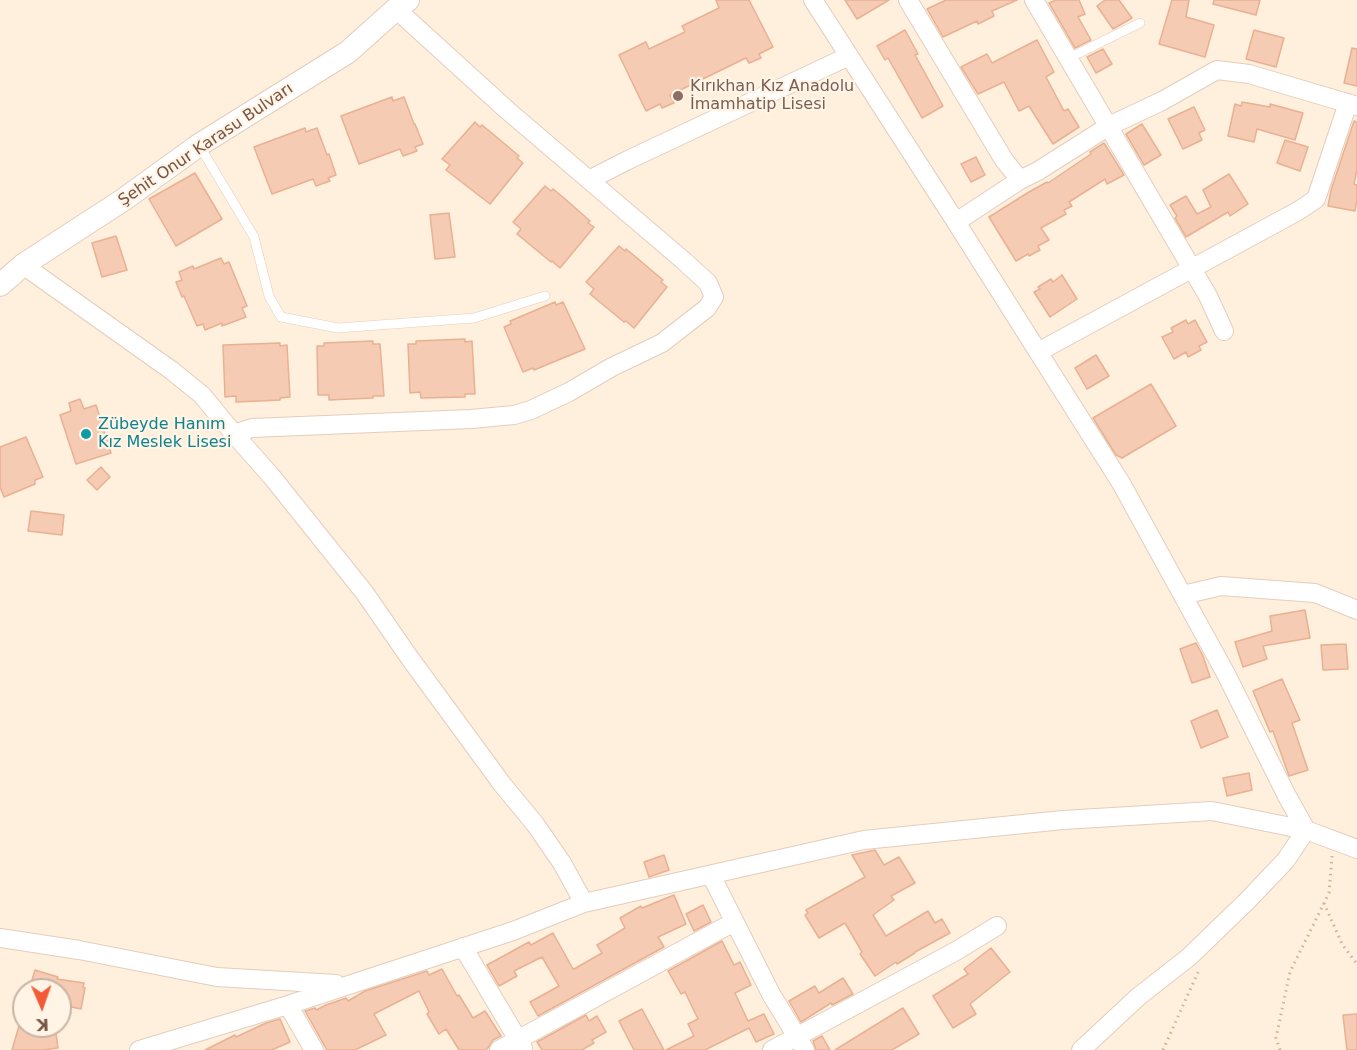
<!DOCTYPE html>
<meta charset="utf-8">
<style>
body{margin:0}
#map{position:relative;width:1357px;height:1050px;overflow:hidden;background:#fef0dd;font-family:"DejaVu Sans",sans-serif}
canvas{display:block}
.north{position:absolute;left:12px;top:978px;width:60px;height:60px;box-sizing:border-box;background:#fff4e5;border:2px solid #c8b4a5;border-radius:50%;rotate:178deg;font-size:16px;font-weight:700;line-height:24px;text-align:center;color:#755444}
.north::after{content:'';display:block;margin:auto;width:21px;height:27px;background:#f35b37;clip-path:polygon(50% 0,100% 100%,50% 72%,0 100%)}
</style>
<div id="map">
<canvas width="1357" height="1050"></canvas>
<div class="north">K</div>
</div>
<script>
const ctx = document.querySelector('canvas').getContext('2d');
ctx.lineJoin = 'round';
function paint(path, color) { ctx.fillStyle = color; ctx.fill(path, 'evenodd'); }
const poly = rows => new Path2D(rows.map(r => 'M' + r).join(''));
function strokePath(path, color, width, dash) { ctx.strokeStyle = color; ctx.lineWidth = width; ctx.lineCap = dash ? 'butt' : 'round'; ctx.setLineDash(dash || []); ctx.stroke(path); }
function label(font, color, halo, rows, align = 'center') {
  ctx.font = font + ' "DejaVu Sans",sans-serif'; ctx.lineWidth = 4.5; ctx.setLineDash([]); ctx.textBaseline = 'middle'; ctx.strokeStyle = halo; ctx.fillStyle = color; for (const [text, x, y, turn = 0] of rows) {
    ctx.save(); ctx.translate(x, y); ctx.rotate((+turn || 0) * Math.PI / 180); ctx.textAlign = isNaN(turn) ? turn : align; if (halo) ctx.strokeText(text, 0, 0); ctx.fillText(text, 0, 0); ctx.restore();
  }
}
const building = poly([
 [716,0,749,0,773,47,759,54,761,58,749,63,746,58,670,95,674,103,662,108,660,104,646,111,619,55,646,42,649,49,685,32,682,26,719,8,716,0],
 [845,0,889,0,857,19,845,0],
 [946,0,1017,0,992,11,994,16,978,24,977,21,943,37,927,9,946,0],
 [1056,0,1079,0,1085,14,1078,17,1091,40,1075,48,1049,3,1056,0],
 [1105,0,1119,0,1132,18,1113,29,1097,6,1105,0],
 [1172,0,1189,0,1186,17,1214,25,1205,57,1159,44,1172,0],
 [1214,0,1260,0,1256,15,1213,4,1214,0],
 [905,30,918,54,915,55,943,106,922,118,888,58,885,60,877,46,905,30],
 [1254,30,1284,38,1276,67,1246,59,1254,30],
 [1037,40,1054,72,1046,77,1064,111,1068,109,1079,127,1053,144,1029,106,1019,111,1004,82,978,94,961,67,987,54,992,63,1037,40],
 [1352,48,1357,49,1357,86,1344,83,1352,48],
 [1103,49,1112,64,1096,73,1087,57,1103,49],
 [392,97,393,101,404,97,414,124,415,124,423,144,415,147,417,151,403,156,400,149,359,164,341,116,392,97],
 [1242,102,1270,107,1270,104,1303,113,1295,140,1257,129,1254,142,1228,136,1235,104,1241,106,1242,102],
 [1194,107,1205,130,1199,133,1202,140,1183,149,1168,119,1194,107],
 [1354,121,1357,122,1357,170,1354,184,1357,185,1357,200,1355,211,1328,206,1331,190,1354,121],
 [475,122,480,127,482,125,493,134,519,156,517,158,523,163,490,204,446,170,450,165,442,159,475,122],
 [1142,124,1161,155,1144,165,1126,134,1142,124],
 [305,128,306,132,317,128,327,155,329,154,336,175,328,178,330,181,316,186,313,179,272,194,254,147,305,128],
 [1285,140,1308,147,1300,171,1277,163,1285,140],
 [1104,143,1124,175,1107,184,1105,179,1069,202,1072,206,1064,210,1066,214,1041,228,1049,240,1038,246,1040,250,1029,256,1028,254,1016,261,989,217,1029,192,1047,182,1048,183,1091,154,1090,152,1104,143],
 [976,157,985,175,971,182,961,164,976,157],
 [195,173,222,219,176,246,149,199,195,173],
 [1229,174,1248,204,1230,216,1228,212,1186,237,1175,218,1177,216,1170,205,1186,196,1197,214,1211,207,1203,190,1229,174],
 [545,186,551,191,553,189,564,198,590,221,588,223,594,227,560,268,552,261,551,262,517,234,521,229,513,222,545,186],
 [449,213,455,257,435,259,430,215,449,213],
 [116,236,127,270,102,277,92,243,116,236],
 [619,246,625,251,626,249,637,258,663,280,661,282,667,287,634,328,626,321,624,322,590,294,594,289,586,282,619,246],
 [221,258,224,264,229,262,247,306,242,308,246,317,222,326,222,323,205,330,203,324,197,326,184,296,182,297,176,282,182,280,179,272,193,266,194,269,221,258],
 [1062,275,1077,299,1050,317,1034,292,1040,289,1038,287,1051,279,1053,282,1062,275],
 [555,302,556,305,563,302,585,349,534,370,533,368,523,372,504,327,511,324,510,321,555,302],
 [1186,320,1188,324,1195,320,1207,342,1199,346,1201,350,1188,357,1186,352,1174,359,1162,337,1173,332,1171,328,1186,320],
 [465,339,465,342,472,341,475,394,465,394,465,397,421,398,420,392,410,393,408,344,416,344,416,341,465,339],
 [373,341,373,344,380,344,384,396,373,396,373,398,329,400,329,395,318,395,317,346,324,346,324,343,373,341],
 [280,343,280,346,287,345,290,397,280,398,280,400,236,402,236,396,225,397,223,345,280,343],
 [1096,355,1109,376,1087,389,1075,368,1096,355],
 [1151,384,1176,426,1122,458,1116,455,1093,418,1151,384],
 [80,399,84,409,96,405,111,453,76,464,60,415,71,411,69,403,80,399],
 [26,437,43,477,35,480,35,484,4,497,0,487,0,447,26,437],
 [101,467,110,477,97,490,87,480,101,467],
 [31,511,64,515,62,535,28,531,31,511],
 [1305,610,1310,638,1263,646,1267,659,1243,667,1235,642,1272,631,1270,616,1305,610],
 [1196,643,1203,656,1210,677,1192,683,1180,649,1196,643],
 [1346,644,1348,669,1323,670,1321,645,1346,644],
 [1282,679,1300,720,1292,723,1308,770,1289,776,1273,731,1270,732,1253,691,1282,679],
 [1217,710,1228,737,1201,748,1191,721,1217,710],
 [1249,773,1252,790,1227,796,1223,778,1249,773],
 [875,850,884,865,899,857,915,883,891,896,894,900,873,915,886,936,928,911,935,923,942,919,950,933,915,952,915,953,897,964,896,962,875,976,860,954,862,952,845,923,819,938,805,915,808,913,806,910,865,877,852,855,875,850],
 [664,855,669,870,649,877,644,862,664,855],
 [674,895,686,924,658,937,664,947,538,1016,530,1002,559,986,542,957,514,971,517,976,499,986,487,965,529,942,531,945,553,933,573,969,574,969,602,953,597,945,625,928,620,918,641,906,642,908,674,895],
 [703,905,711,922,694,931,686,914,703,905],
 [722,941,734,965,740,962,751,985,735,993,748,1021,764,1014,774,1034,756,1042,749,1028,705,1050,666,1050,694,1036,688,1024,698,1019,685,992,681,994,668,971,722,941],
 [991,948,1010,972,970,1004,976,1014,953,1028,933,996,968,974,964,969,991,948],
 [442,969,457,996,459,995,473,1018,485,1011,501,1036,493,1040,488,1048,485,1050,459,1050,446,1029,439,1034,427,1014,429,1012,419,991,374,1014,386,1035,355,1050,327,1050,305,1011,315,1008,316,1010,326,1005,346,998,348,1001,365,991,427,971,429,975,442,969],
 [35,970,58,977,57,979,84,983,83,987,85,988,81,1009,62,1005,64,990,29,990,35,970],
 [843,978,853,994,832,1005,831,1003,801,1022,789,1001,815,986,819,993,843,978],
 [903,1008,919,1034,892,1050,835,1050,903,1008],
 [642,1009,664,1050,634,1050,619,1021,642,1009],
 [1357,1014,1357,1050,1347,1050,1343,1015,1357,1014],
 [586,1015,589,1021,597,1016,606,1032,592,1040,594,1043,582,1050,542,1050,537,1042,586,1015],
 [280,1019,290,1042,272,1050,205,1050,235,1035,236,1037,266,1023,280,1019],
 [19,1026,55,1026,58,1048,43,1050,12,1050,19,1026],
 [822,1036,830,1050,816,1050,813,1041,822,1036]
]);
const path = poly([
 [1324,903,1342,944,1357,964],
 [1163,1050,1199,970],
 [1280,1050,1276,1038,1290,972,1329,893,1332,856]
]);
const service = poly([
 [1069,58,1140,23],
 [199,145,254,237,269,296,281,317,338,328,474,318,545,296]
]);
const minor = poly([
 [813,0,956,222,1121,483,1226,674,1287,796,1306,830,1286,860,1247,901,1189,957,1138,997,1081,1050],
 [908,0,1004,160,1020,180],
 [1034,0,1208,296,1224,331],
 [589,180,626,161,849,56],
 [956,222,1020,180,1038,171,1109,126,1162,101,1217,70,1249,74,1357,106],
 [23,265,171,370,202,395,234,434,272,477,364,592,409,657,502,784,535,824,562,863,584,903],
 [1038,352,1298,211,1316,199,1348,103],
 [234,434,252,428,471,419,514,415,531,410,569,392,612,367,662,343,707,308,714,297,708,283,684,261,507,110,396,9],
 [1183,595,1221,586,1315,593,1357,610],
 [711,875,771,994,805,1050],
 [0,938,79,950,217,977,336,984],
 [463,947,523,1048],
 [288,1005,314,1050],
 [139,1050,288,1005,513,931,584,903,864,840,1063,820,1212,811,1306,830,1357,849],
 [499,1050,734,922],
 [772,1050,956,951,997,926]
]);
const tertiary = poly([
 [0,285,23,265,123,200,199,145,348,52,396,9,408,0]
]);
const markers = [
 [678,96,6,"#8d6e63"],
 [86,434,6,"#0f9aa8"]
];
const educationNames = [
 ["Kırıkhan Kız Anadolu",690,87],
 ["İmamhatip Lisesi",690,105]
];
const streetNames = [
 ["Şehit Onur Karasu Bulvarı",206,145,-34]
];
const cultureNames = [
 ["Zübeyde Hanım",98,425],
 ["Kız Meslek Lisesi",98,443]
];
paint(building, '#f5cbb3');
strokePath(building, '#e9b092', 1.5);
strokePath(service, '#e4cdbc', 10);
strokePath(minor, '#e4cdbc', 20);
strokePath(tertiary, '#e4cdbc', 24);
strokePath(path, '#daae96', 3, [1.5, 4.5]);
strokePath(service, '#fff', 9);
strokePath(minor, '#fff', 18);
strokePath(tertiary, '#fff', 22);
for (const [x, y, r, color] of markers) { const dot = new Path2D(); dot.arc(x, y, r, 0, 2 * Math.PI); ctx.fillStyle = color; ctx.fill(dot); strokePath(dot, '#fff4e5', 2); }
label('16px', '#785e54', '#fff4e5', educationNames, 'left');
label('16px', '#755444', '#fff4e5', streetNames);
label('16px', '#0d838f', '#fff4e5', cultureNames, 'left');
</script>
